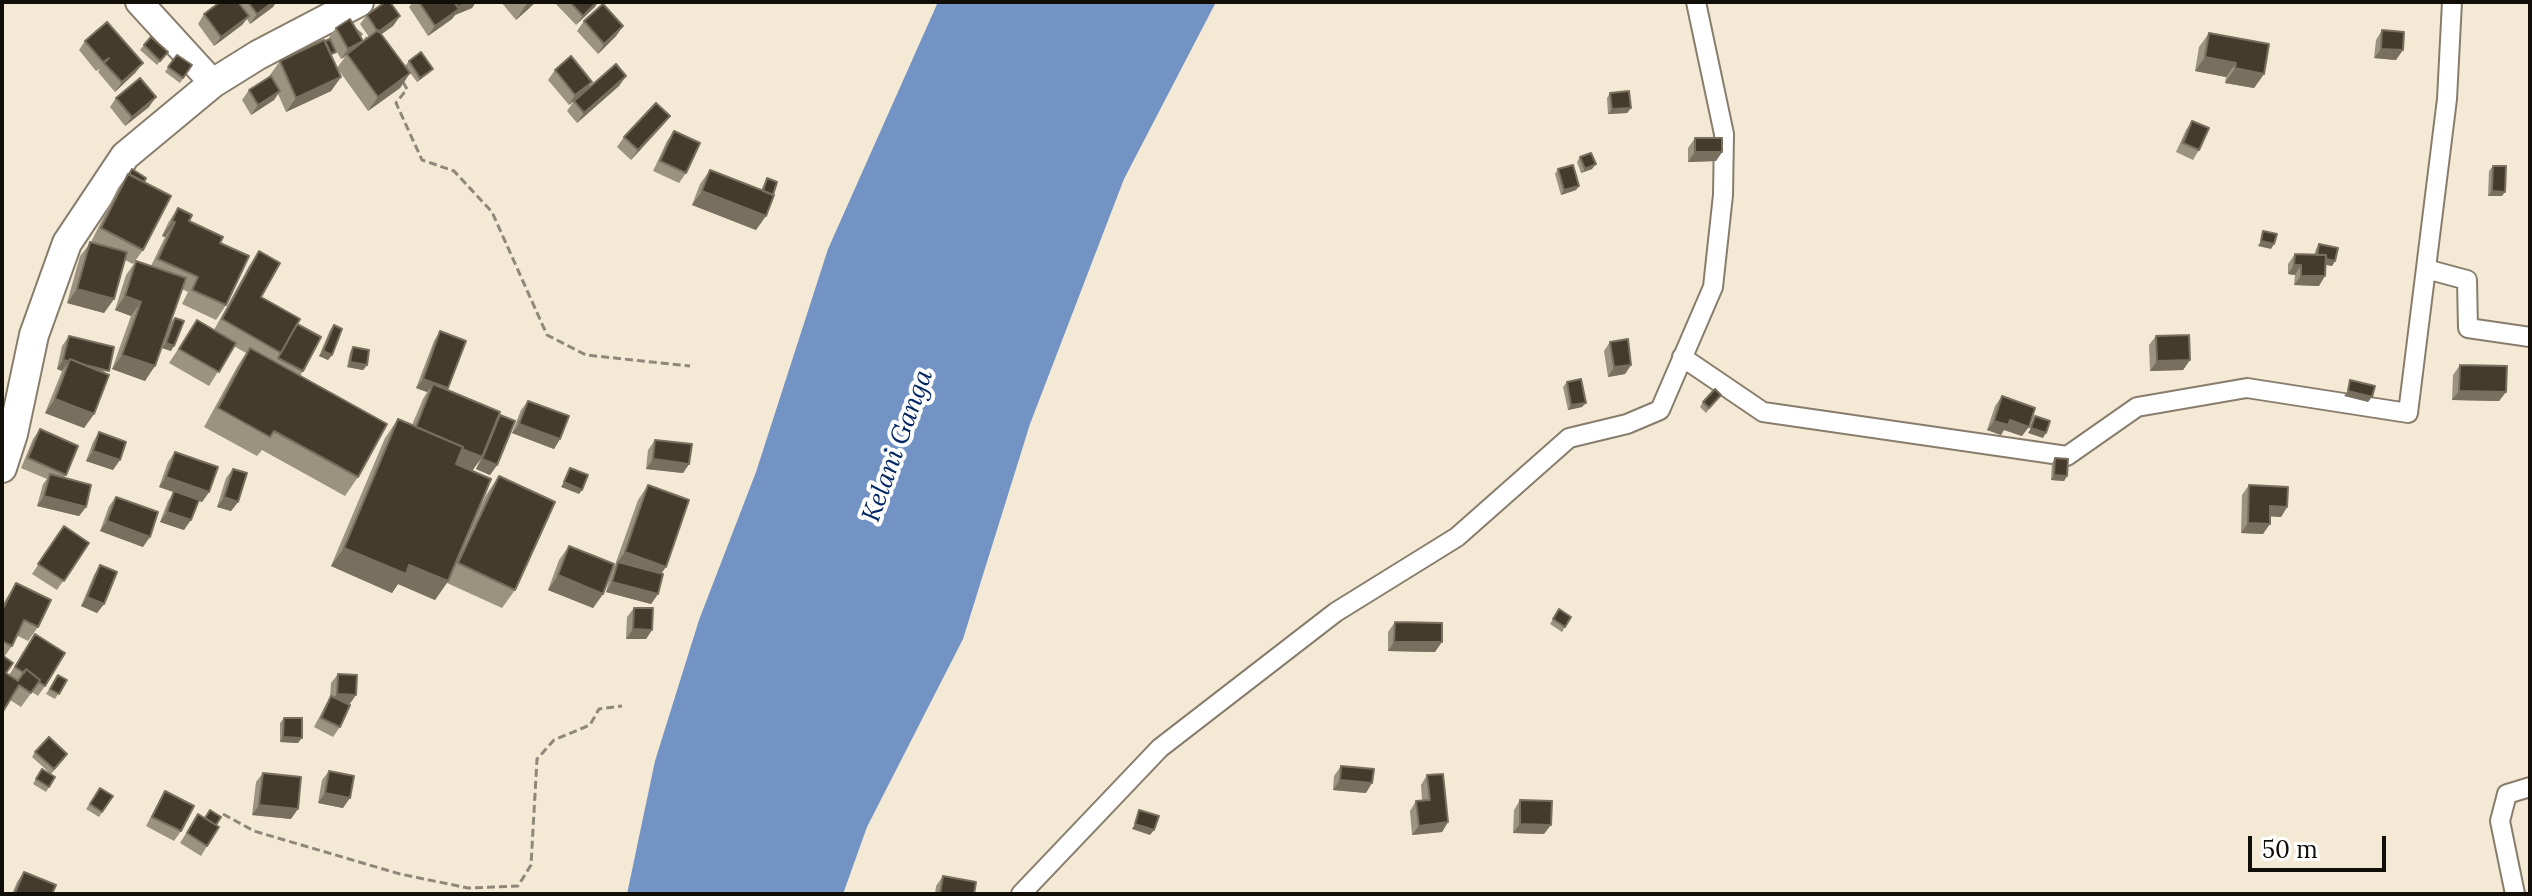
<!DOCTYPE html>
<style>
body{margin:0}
#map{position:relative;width:2532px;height:896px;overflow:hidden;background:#f4e9d5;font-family:Lora,serif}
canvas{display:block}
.frame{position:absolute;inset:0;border:4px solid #110d07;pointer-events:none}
.scale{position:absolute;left:2248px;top:836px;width:138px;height:36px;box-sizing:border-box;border:4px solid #110d07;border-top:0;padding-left:10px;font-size:24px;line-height:28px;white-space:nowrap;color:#110d07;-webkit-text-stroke:6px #fff;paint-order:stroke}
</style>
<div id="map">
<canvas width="2532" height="896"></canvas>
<div class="frame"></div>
<div class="scale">50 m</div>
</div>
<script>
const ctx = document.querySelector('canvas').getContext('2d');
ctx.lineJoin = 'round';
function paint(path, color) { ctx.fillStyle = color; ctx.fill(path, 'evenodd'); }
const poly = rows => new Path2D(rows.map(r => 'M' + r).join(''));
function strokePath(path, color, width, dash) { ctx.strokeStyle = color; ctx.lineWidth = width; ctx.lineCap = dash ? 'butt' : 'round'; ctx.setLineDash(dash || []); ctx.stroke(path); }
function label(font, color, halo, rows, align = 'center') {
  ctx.font = font + ' Lora,serif'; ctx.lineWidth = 8; ctx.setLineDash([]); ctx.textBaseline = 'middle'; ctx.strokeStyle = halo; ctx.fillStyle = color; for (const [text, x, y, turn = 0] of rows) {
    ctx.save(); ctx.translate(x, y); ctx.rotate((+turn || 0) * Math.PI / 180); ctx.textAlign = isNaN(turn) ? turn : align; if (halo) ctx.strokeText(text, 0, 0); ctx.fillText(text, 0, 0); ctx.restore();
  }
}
const water = poly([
 [938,2,1216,2,1124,179,1030,424,963,639,867,827,843,894,627,894,655,761,699,620,756,472,828,249]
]);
const path = poly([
 [356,30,368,40],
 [403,82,407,89,396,103,422,160,454,171,492,212,547,335,586,355,690,366],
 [223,814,254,831,400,874,468,888,518,886,531,865,537,759,554,740,590,725,599,709,622,706]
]);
const minor = poly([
 [2426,269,2467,280,2468,328,2530,337],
 [1682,357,1763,412,2067,456,2137,407,2247,388,2408,413,2447,99,2452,2],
 [1021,894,1160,748,1336,612,1457,537,1569,438,1627,424,1660,410,1713,287,1723,195,1724,134,1696,2],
 [2515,894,2500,821,2507,794,2530,787]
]);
const secondary = poly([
 [139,2,213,83]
]);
const primary = poly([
 [2,468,13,434,34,335,67,243,125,156,213,83,258,55,359,2]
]);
const wall = poly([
 [220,2,276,2,273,7,250,24,247,19,242,25,214,46,198,24,204,14],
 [413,2,476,2,472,8,455,15,452,19,428,36,409,7],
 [501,2,536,2,516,20],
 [554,2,598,2,576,25],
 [367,15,400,16,393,26,381,34,410,73,400,88,368,111,338,69,341,77,331,91,286,112,278,94,274,100,251,115,242,100,249,90,270,77,270,75,280,61,330,39,329,37,336,28,361,44,369,37,360,24],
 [330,40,341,59,345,57,337,68,332,57],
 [584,21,623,26,616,36,598,54,577,31],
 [2382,30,2396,60,2374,58,2376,40],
 [2209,33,2264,74,2254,88,2225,83,2226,77,2195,71,2199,47],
 [85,41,136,72,115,92,98,72,100,69,96,71,79,50],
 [144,45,164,57,157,65,140,50],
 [177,55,192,65,180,83,165,72],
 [409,61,433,69,429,73,417,82,405,66],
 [555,70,592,82,585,92,569,105,548,80],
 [626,76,619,86,577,123,567,111,574,101],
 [1610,93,1631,108,1627,113,1608,114,1607,98],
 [116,98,149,107,125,126,110,107],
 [2192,121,2199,150,2193,160,2176,152,2186,130],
 [663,125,631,160,617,147,624,137],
 [674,131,686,173,679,183,653,171,667,141],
 [1695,138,1722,152,1716,161,1688,162,1688,148],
 [1580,157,1592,169,1581,173,1577,162],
 [2493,166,2502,196,2488,196,2489,171],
 [132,169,144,182,143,250,133,264,125,260,114,299,104,313,67,303,80,256,91,242,118,188],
 [1558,169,1579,186,1576,190,1561,195,1555,174],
 [710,170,761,190,767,178,756,230,692,205,700,184],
 [178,208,189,221,220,243,226,305,216,320,182,304,188,292,182,289,145,381,112,369,131,316,115,310,126,275,136,261,151,266,165,237,162,236,168,223],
 [2319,244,2335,261,2332,266,2326,265,2319,286,2294,285,2295,275,2288,274,2288,264,2295,254,2314,255,2316,249],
 [259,251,261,297,297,324,303,371,300,376,358,477,345,496,262,450,257,456,204,427,237,367,246,353,234,346,209,386,169,363,197,320,214,330,249,266],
 [175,318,171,351,162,348,171,322],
 [334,325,332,355,328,360,319,356,330,330],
 [440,331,447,390,495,422,500,415,497,465,490,475,476,469,480,460,472,471,476,515,486,495,499,476,515,590,502,608,447,583,435,600,398,584,392,593,331,566,385,438,398,419,412,425,423,399,427,392,416,388,434,341],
 [69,336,107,374,94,414,84,428,45,413,62,371,57,369,62,346],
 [2156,336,2190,360,2183,370,2150,371,2149,345],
 [1610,342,1631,365,1625,374,1608,377,1604,351],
 [353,347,367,365,363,370,347,367,350,352],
 [2460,365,2506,392,2499,401,2452,400,2453,375],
 [1567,382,1582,407,1568,410,1563,387],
 [1721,395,1706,413,1700,407,1703,402],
 [2002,396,2022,436,2004,430,2001,435,1987,430,1995,406],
 [528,401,560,439,554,449,512,433,521,410],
 [40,429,66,475,63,478,86,507,79,516,37,506,43,484,47,479,21,468,33,439],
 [99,432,113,470,86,461,93,442],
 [655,440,689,464,683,473,646,469,648,450],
 [175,452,209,492,202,502,198,500,184,530,160,522,168,501,174,492,159,487,168,462],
 [2055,458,2067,476,2064,481,2051,480,2052,463],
 [233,469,238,502,231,511,217,507,226,478],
 [648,485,661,574,658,594,651,604,606,592,610,576,603,594,593,608,548,590,559,560,569,546,612,569,615,565,638,500],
 [2249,485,2287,507,2281,517,2270,516,2263,534,2241,533,2242,495],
 [116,497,143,547,100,531,109,506],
 [64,526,89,543,57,590,32,574],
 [100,565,104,604,97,613,81,606,94,575],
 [16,583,38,627,28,641,16,635,12,646,4,657,6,673,9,675,35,634,45,686,38,696,32,692,21,707,10,700,2,713,2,605],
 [634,608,652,630,646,639,626,639,627,617],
 [1559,609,1565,627,1562,632,1550,624],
 [1395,622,1435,652,1388,651,1388,632],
 [338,674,349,705,340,727,333,737,314,727,325,706,330,697,331,683],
 [58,675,67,680,55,699,46,694],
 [284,718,298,743,280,742,280,723],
 [35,752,64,759,51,774,32,757],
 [1341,766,1366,793,1333,790,1334,776],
 [42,769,55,777,46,792,33,784],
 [329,771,343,808,318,803,322,780],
 [263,773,291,819,252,815,256,782],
 [1427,775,1448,822,1442,832,1412,835,1410,811,1416,801,1422,800,1421,785],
 [100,788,113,796,99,817,86,809],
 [165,791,181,831,174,841,146,826,159,801],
 [1520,800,1544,834,1513,833,1514,810],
 [198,814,216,825,207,846,201,856,180,843],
 [24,872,52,894,12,894,17,882],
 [943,876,974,894,935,894,936,886]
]);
const shadedWall = poly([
 [273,2,276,2,273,7,250,24,257,14],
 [469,2,476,2,472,8,455,15,452,19,428,36,435,26,458,7],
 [530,2,536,2,516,20,526,5],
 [597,2,598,2,595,7,576,25,583,16],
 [249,16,242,25,214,46,221,37],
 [400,16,393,26,372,41,378,32],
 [623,26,616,36,598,54,604,44],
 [363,41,356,50,347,54,341,59,348,49],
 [2381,49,2403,50,2396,60,2374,58],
 [2205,57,2236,63,2226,77,2195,71],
 [143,63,136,72,115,92,122,82],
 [2235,68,2264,74,2254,88,2225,83],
 [433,69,429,73,417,82,420,78],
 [410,73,400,88,368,111,378,97],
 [626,76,619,86,577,123,584,113],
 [341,77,331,91,286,112,296,98],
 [592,82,585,92,569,105,575,95],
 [280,91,274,100,251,115,258,105],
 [156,97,149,107,125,126,132,117],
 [1631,108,1627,113,1608,114,1612,109],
 [670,116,663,125,631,160,638,150],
 [1695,152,1722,152,1716,161,1688,162],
 [1596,164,1592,169,1581,173,1585,169],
 [1579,186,1576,190,1561,195,1564,190],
 [702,191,766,216,756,230,692,205],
 [2492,191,2505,192,2502,196,2488,196],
 [172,221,175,222,165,237,162,236],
 [2261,241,2274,244,2271,249,2258,246],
 [2316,257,2335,261,2332,266,2313,262],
 [2294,265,2301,265,2295,275,2288,274],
 [2301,276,2325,276,2319,286,2294,285],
 [77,289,114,299,104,313,67,303],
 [125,296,141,302,131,316,115,310],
 [166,343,174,346,171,351,162,348],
 [323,351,332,355,328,360,319,356],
 [122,355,155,366,145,381,112,369],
 [63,360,69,361,62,371,57,369],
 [2190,360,2183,370,2150,371,2157,361],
 [350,362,367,365,363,370,347,367],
 [1631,365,1625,374,1608,377,1614,367],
 [423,379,448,388,441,398,433,384,427,392,416,388],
 [2348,391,2372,397,2368,402,2344,396],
 [2459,391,2506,392,2499,401,2452,400],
 [55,399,94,414,84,428,45,413],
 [1586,403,1582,407,1568,410,1571,405],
 [2010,420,2029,427,2022,436,2004,430,2001,435,1987,430,1994,421],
 [519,424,560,439,554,449,512,433],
 [2031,428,2046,433,2043,438,2028,433],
 [415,429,482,457,472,471,405,444],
 [93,451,120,460,113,470,86,461],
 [482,459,497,465,490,475,476,469],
 [653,459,689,464,683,473,646,469],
 [2054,475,2067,476,2064,481,2051,480],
 [166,477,209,492,202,502,159,487],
 [564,482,582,490,579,494,561,487],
 [44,496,86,507,79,516,37,506],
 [224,497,238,502,231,511,217,507],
 [2270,506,2287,507,2281,517,2264,516],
 [167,512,191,520,184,530,160,522],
 [107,521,150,537,143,547,100,531],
 [2248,523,2270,524,2263,534,2241,533],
 [344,548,409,565,448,581,435,600,398,584,392,593,331,566],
 [625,552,666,567,656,581,617,563],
 [558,575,603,594,593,608,548,590],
 [612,582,658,594,651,604,606,592],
 [87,597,104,604,97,613,81,606],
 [633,629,652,630,646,639,626,639],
 [1394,642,1442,642,1435,652,1388,651],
 [337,694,356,695,349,705,330,703],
 [283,737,302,738,298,743,280,742],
 [1340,780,1372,783,1366,793,1333,790],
 [325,793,350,798,343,808,318,803],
 [259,805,298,809,291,819,252,815],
 [1448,822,1442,832,1412,835,1419,826],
 [1135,824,1154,830,1150,835,1132,829],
 [1520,824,1551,825,1544,834,1513,833]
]);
const building = poly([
 [220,2,238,2,249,16,221,37,204,14,220,2],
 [248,2,273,2,257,14,248,2],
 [385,2,390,2,400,16,378,32,367,15,385,2],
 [419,2,454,2,459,9,435,26,419,2],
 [456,2,469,2,458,7,456,2],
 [570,2,597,2,583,16,570,2],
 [603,4,623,26,604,44,584,21,603,4],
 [350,19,363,41,348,49,336,28,350,19],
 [107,22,143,63,122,82,104,63,109,58,103,62,85,41,107,22],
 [378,30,410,73,378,97,347,54,378,30],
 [2382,30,2404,32,2403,50,2381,49,2382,30],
 [2209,33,2269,44,2264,74,2235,68,2236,63,2205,57,2209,33],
 [151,37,168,52,160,61,144,45,151,37],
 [330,39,336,52,331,54,325,41,330,39],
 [324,40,341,77,296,98,280,61,324,40],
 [421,52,433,69,420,78,409,61,421,52],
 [177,55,192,65,183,78,168,67,177,55],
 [571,56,592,82,575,95,555,70,571,56],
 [616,64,626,76,584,113,574,101,616,64],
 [271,76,280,91,258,105,249,90,271,76],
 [140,78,156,97,132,117,116,98,140,78],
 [1629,91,1631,108,1612,109,1610,93,1629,91],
 [656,103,670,116,638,150,624,137,656,103],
 [2192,121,2209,128,2199,150,2183,143,2192,121],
 [674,131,700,143,686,173,660,161,674,131],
 [1695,138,1722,138,1722,152,1695,152,1695,138],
 [1591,153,1596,164,1585,169,1580,157,1591,153],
 [1573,165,1579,186,1564,190,1558,169,1573,165],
 [2493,166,2506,166,2505,192,2492,191,2493,166],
 [132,169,146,178,144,182,129,174,132,169],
 [710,170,774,195,766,216,702,191,710,170],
 [128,174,171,196,143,250,101,228,128,174],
 [767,178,777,182,773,195,763,191,767,178],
 [178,208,192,215,189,221,223,237,220,243,249,256,226,305,192,290,198,277,158,259,175,222,172,221,178,208],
 [2263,231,2277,234,2274,244,2261,241,2263,231],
 [90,242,127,252,114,299,77,289,90,242],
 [2319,244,2338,248,2335,261,2326,259,2326,255,2317,255,2319,244],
 [259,251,280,263,261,297,300,319,281,353,222,319,259,251],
 [2295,254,2326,255,2325,276,2301,276,2301,265,2294,265,2295,254],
 [136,261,186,278,155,366,122,355,141,302,125,296,136,261],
 [175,318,184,321,174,346,166,343,175,318],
 [197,320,236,343,219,372,179,349,197,320],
 [297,324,321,337,303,371,278,358,297,324],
 [334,325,342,329,332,355,323,351,334,325],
 [440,331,466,341,448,388,423,379,440,331],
 [2189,335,2190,360,2157,361,2156,336,2189,335],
 [69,336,114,347,109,371,85,365,70,359,69,361,63,360,69,336],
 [1628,339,1631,365,1614,367,1610,342,1628,339],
 [353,347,369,350,367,365,350,362,353,347],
 [250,348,387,424,358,477,274,431,270,437,218,408,250,348],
 [70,359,109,375,94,414,55,399,70,359],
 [2460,365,2507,366,2506,392,2459,391,2460,365],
 [1581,379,1586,403,1571,405,1567,382,1581,379],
 [2350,380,2375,386,2372,397,2348,391,2350,380],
 [433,384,500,412,482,457,462,449,463,447,416,427,433,384],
 [1715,389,1721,395,1709,408,1703,402,1715,389],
 [2002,396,2035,408,2029,427,2010,420,2008,425,1994,421,2002,396],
 [528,401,569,416,560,439,519,424,528,401],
 [500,415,515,421,497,465,482,459,500,415],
 [2035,416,2050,421,2046,433,2031,428,2035,416],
 [398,419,463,447,456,464,491,479,448,581,409,565,406,574,344,548,398,419],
 [40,429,78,446,66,475,28,458,40,429],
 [99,432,126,442,120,460,93,451,99,432],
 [655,440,692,444,689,464,653,459,655,440],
 [175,452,218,467,209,492,166,477,175,452],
 [2055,458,2068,459,2067,476,2054,475,2055,458],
 [570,468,588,475,582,490,564,482,570,468],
 [233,469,247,473,238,502,224,497,233,469],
 [50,474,91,485,86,507,44,496,50,474],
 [499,476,555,502,515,590,458,563,499,476],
 [648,485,689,500,666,567,625,552,648,485],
 [2249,485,2288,487,2287,507,2270,506,2270,524,2248,523,2249,485],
 [174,491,199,500,191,520,167,512,174,491],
 [116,497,158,512,150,537,107,521,116,497],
 [64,526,89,543,64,581,38,564,64,526],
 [569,546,614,564,603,594,558,575,569,546],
 [618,562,663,574,658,594,612,582,618,562],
 [100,565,117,572,104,604,87,597,100,565],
 [16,583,51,600,38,627,24,620,12,646,2,641,2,606,4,607,16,583],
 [634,608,653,608,652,630,633,629,634,608],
 [1559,609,1571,617,1565,627,1553,619,1559,609],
 [1395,622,1442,623,1442,642,1394,642,1395,622],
 [35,634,65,653,45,686,39,682,40,680,26,669,24,673,15,667,35,634],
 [2,655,13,663,6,673,18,681,26,669,40,680,31,693,19,685,2,713,2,655],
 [338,674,357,675,356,695,337,694,338,674],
 [58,675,67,680,59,694,50,689,58,675],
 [331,696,350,705,340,727,321,718,331,696],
 [284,718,302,718,302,738,283,737,284,718],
 [49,737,67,754,54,769,35,752,49,737],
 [1341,766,1374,769,1372,783,1340,780,1341,766],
 [42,769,55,777,49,787,36,779,42,769],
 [329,771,354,776,350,798,325,793,329,771],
 [263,773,301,777,298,809,259,805,263,773],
 [1443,774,1448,822,1419,826,1416,801,1430,800,1427,775,1443,774],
 [100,788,113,796,102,812,90,804,100,788],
 [165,791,194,806,181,831,152,817,165,791],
 [1520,800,1552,801,1551,825,1520,824,1520,800],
 [210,810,221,817,216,825,205,818,210,810],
 [1139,810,1159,816,1154,830,1135,824,1139,810],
 [198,814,219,827,207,846,187,833,198,814],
 [24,872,56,885,52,894,18,894,15,893,24,872],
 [943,876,976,882,974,894,940,894,943,876]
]);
const waterNames = [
 ["Kelani Ganga",898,446,-70]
];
paint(water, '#7393c5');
strokePath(minor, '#887d6c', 22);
strokePath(secondary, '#887d6c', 30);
strokePath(primary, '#887d6c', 32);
strokePath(path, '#8f887a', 3, [8, 4]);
strokePath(minor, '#fff', 18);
strokePath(secondary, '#fff', 26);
strokePath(primary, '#fff', 28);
paint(wall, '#9c9280');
paint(shadedWall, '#796f5f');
paint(building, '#443b2c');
strokePath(building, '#796f5f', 2);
label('italic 26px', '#012661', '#fff', waterNames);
</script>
